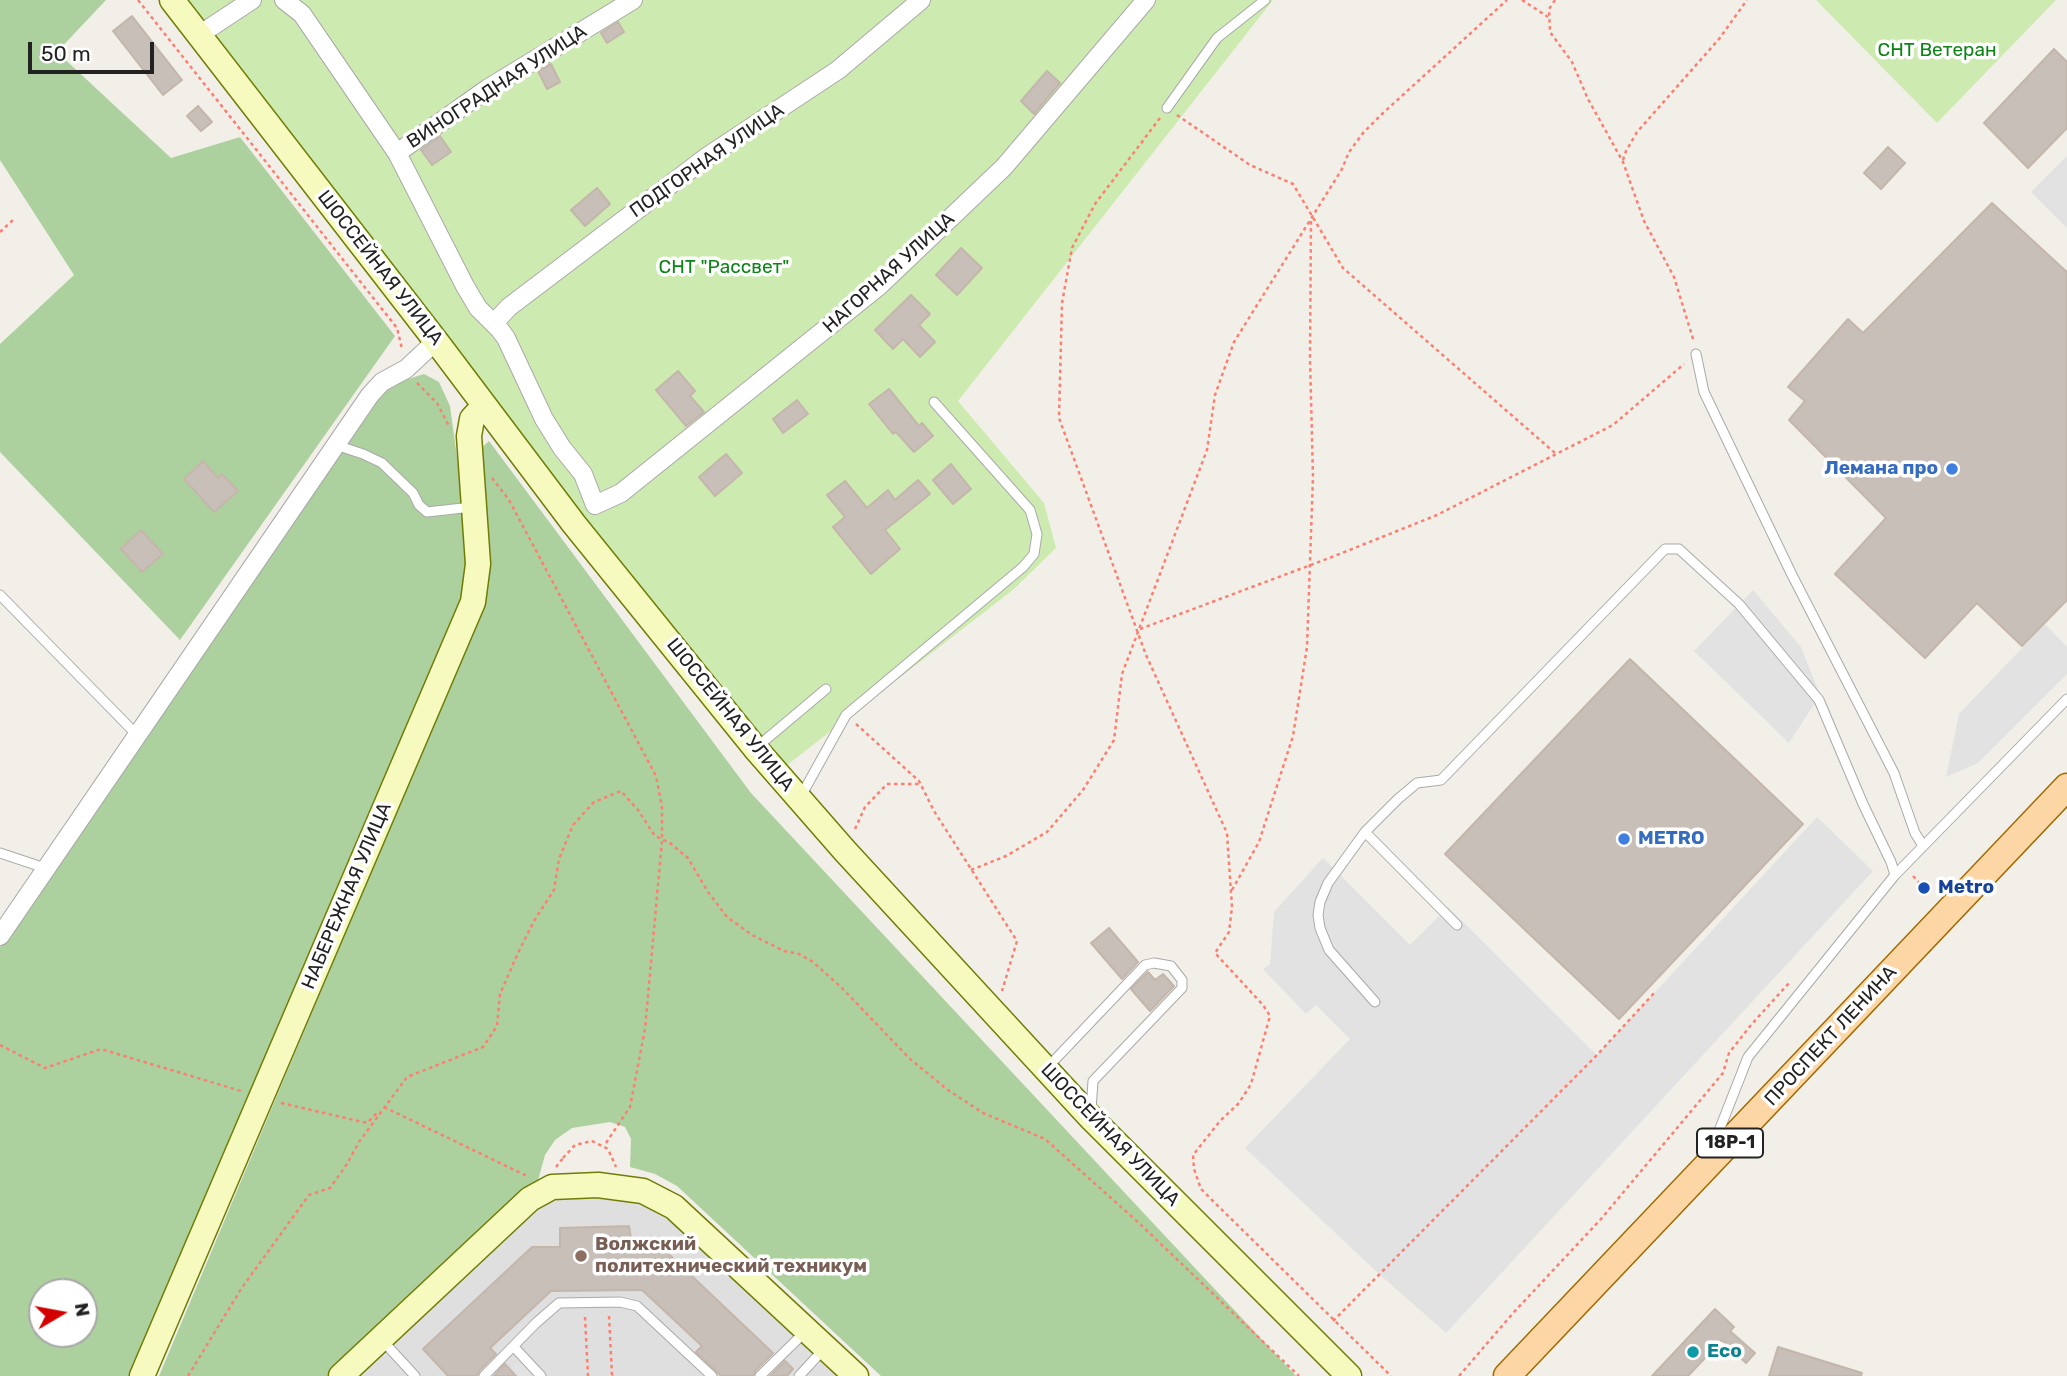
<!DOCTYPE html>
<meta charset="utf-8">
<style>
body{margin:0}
#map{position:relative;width:2067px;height:1376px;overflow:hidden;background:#f2efe9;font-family:Rubik,sans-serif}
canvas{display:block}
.north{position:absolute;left:28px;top:1278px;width:70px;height:70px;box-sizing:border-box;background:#fff;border:2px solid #a7a7a7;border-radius:50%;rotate:80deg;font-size:19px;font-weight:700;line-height:28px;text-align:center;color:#222}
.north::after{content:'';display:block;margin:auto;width:24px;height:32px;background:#d40000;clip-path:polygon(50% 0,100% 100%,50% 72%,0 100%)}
.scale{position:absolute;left:28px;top:42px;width:126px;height:32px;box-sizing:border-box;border:4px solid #222;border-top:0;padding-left:9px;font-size:21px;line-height:24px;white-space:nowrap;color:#222;-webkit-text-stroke:5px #fff;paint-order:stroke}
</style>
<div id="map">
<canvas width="2067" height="1376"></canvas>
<div class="north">N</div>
<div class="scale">50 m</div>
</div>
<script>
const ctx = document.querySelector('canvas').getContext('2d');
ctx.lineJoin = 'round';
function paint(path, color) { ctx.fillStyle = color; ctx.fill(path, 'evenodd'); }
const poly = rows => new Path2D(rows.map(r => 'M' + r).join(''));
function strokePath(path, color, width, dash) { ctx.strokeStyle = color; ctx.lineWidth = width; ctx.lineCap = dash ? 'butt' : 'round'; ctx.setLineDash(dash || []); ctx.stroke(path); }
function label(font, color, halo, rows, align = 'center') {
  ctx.font = font + ' Rubik,sans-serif'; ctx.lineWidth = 7; ctx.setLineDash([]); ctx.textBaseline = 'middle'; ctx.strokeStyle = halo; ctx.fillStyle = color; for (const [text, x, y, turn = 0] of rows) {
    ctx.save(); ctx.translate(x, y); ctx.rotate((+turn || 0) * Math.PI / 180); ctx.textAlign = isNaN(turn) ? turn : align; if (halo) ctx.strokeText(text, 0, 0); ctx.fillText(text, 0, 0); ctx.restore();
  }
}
const residential = poly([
 [580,1192,635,1197,665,1210,840,1376,353,1376,536,1203]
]);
const grass = poly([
 [181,0,1273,0,958,401,1044,503,1056,548,1014,589,782,769,570,507],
 [1816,0,2056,0,1937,123]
]);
const forest = poly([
 [0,0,106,0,57,52,171,158,240,137,395,336,180,640,0,452,0,344,74,275,0,160],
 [424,374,439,382,450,406,468,538,467,585,131,1376,0,1376,0,947,375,404,392,384],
 [42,1292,84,1292,84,1334,42,1334],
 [489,441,751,793,1296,1376,881,1376,677,1186,655,1174,630,1167,631,1139,625,1127,610,1122,572,1128,555,1140,545,1155,537,1184,327,1376,159,1376,484,604,477,452]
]);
const parking = poly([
 [2067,156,2067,228,2031,192],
 [1753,590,1801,647,1820,695,1789,743,1694,651],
 [2045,624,2067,647,2067,674,1978,763,1946,777,1959,714],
 [1817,817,1873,871,1446,1333,1378,1273,1245,1148,1350,1039,1316,1005,1306,1014,1263,969,1270,964,1274,912,1323,858,1410,945,1448,907,1597,1055],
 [521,1360,536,1376,518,1376,510,1368]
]);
const building = poly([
 [132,16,182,80,163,95,113,31,132,16],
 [618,22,624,32,607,43,601,33,618,22],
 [2054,49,2067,62,2067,128,2028,168,1984,123,2054,49],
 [551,64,560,82,547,89,538,71,551,64],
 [1047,71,1060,83,1034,114,1021,101,1047,71],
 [198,106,212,122,201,131,187,116,198,106],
 [440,136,451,152,432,165,421,150,440,136],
 [1888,147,1905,163,1881,189,1864,173,1888,147],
 [597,188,610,204,585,226,571,210,597,188],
 [1992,203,2067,272,2067,600,2022,646,1977,603,1925,658,1835,574,1886,518,1789,420,1805,401,1788,387,1848,319,1863,333,1992,203],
 [961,248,982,268,957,295,936,275,961,248],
 [911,295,930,314,919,325,935,342,920,357,903,339,893,349,875,330,911,295],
 [678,371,695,391,690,396,704,412,686,426,656,390,678,371],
 [889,389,919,426,922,423,933,436,914,452,896,432,893,434,869,404,889,389],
 [797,400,808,414,783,433,773,419,797,400],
 [726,454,742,473,715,496,699,477,726,454],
 [203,461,218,478,222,474,238,491,214,512,184,479,203,461],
 [951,464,971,489,953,504,933,480,951,464],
 [918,480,930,494,885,530,900,549,871,574,833,527,845,517,827,495,845,481,867,508,888,490,895,500,918,480],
 [141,530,163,554,142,572,121,549,141,530],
 [1630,659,1803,824,1619,1019,1445,854,1630,659],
 [1109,928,1138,962,1122,979,1091,943,1109,928],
 [1148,972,1155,980,1163,974,1174,986,1150,1011,1131,989,1148,972],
 [629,1226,632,1245,658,1244,773,1353,755,1371,753,1376,721,1376,696,1352,702,1346,642,1290,551,1291,490,1348,496,1354,479,1371,477,1376,448,1376,423,1349,532,1247,560,1247,560,1228,629,1226],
 [1715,1309,1734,1327,1730,1331,1755,1353,1746,1363,1722,1340,1688,1376,1652,1376,1715,1309],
 [1778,1347,1862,1373,1861,1376,1769,1376,1778,1347],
 [785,1361,793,1369,787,1376,770,1376,785,1361],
 [505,1364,516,1376,494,1376,505,1364]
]);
const path = poly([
 [138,0,397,328,402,349],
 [1522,0,1548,17],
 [1555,0,1549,9,1550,32,1572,62,1588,99,1623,162,1644,221,1674,277,1694,342],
 [1177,115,1250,165,1293,184,1343,268,1555,453],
 [1160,118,1095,204,1072,248,1062,303,1059,418,1146,655,1227,833,1232,907,1229,932,1215,953,1263,1005,1270,1016,1251,1084,1239,1103,1220,1121,1193,1155,1194,1169,1201,1189,1213,1201,1391,1376],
 [1623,160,1626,151,1637,132,1719,39,1747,0],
 [0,232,14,219],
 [417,383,437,403,450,428],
 [492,478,509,500,656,776,662,807,662,841,645,1029,630,1107,604,1146],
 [1140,629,1332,557,1437,515,1613,425,1684,364],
 [856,724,919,781,934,811,1017,941,1002,991],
 [855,829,865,807,887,784,919,784],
 [971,870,1006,856,1047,832,1083,790,1114,740,1122,674,1207,450,1215,395,1234,342,1342,169,1349,152,1363,133,1382,114,1507,0],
 [1913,876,1924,888],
 [1232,890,1259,842,1293,736,1307,647,1313,477,1310,358,1311,221],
 [0,1045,45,1068,101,1049,241,1091],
 [281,1103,367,1123,379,1111],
 [384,1107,529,1177],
 [563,1158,575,1145,592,1141,608,1149,616,1167],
 [556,1167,564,1157],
 [609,1316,612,1375,610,1376],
 [585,1317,588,1376],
 [1333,1321,1597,1055,1656,991],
 [188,1376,241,1289,309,1195,330,1188,347,1164,359,1142,407,1077,483,1047,497,1026,500,994,518,953,534,921,554,890,559,859,573,825,594,802,621,791,638,810,655,836,670,843,688,858,708,892,727,917,752,935,784,951,799,954,813,962,842,988,910,1059,948,1090,983,1113,1045,1139,1140,1224,1299,1376],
 [1459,1376,1514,1312,1601,1219,1723,1073,1729,1053,1751,1025,1789,983]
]);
const lane = poly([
 [1167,108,1217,38,1265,0],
 [1696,354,1704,392,1792,575,1894,773,1915,833,1922,844],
 [336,445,363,454,382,463,413,493,419,505,427,512,472,507],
 [0,595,136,734],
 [757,747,826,689],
 [801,796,846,715,1023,567,1034,554,1037,534,1030,510,934,402],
 [1365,832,1457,925],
 [0,853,45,868],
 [1375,1002,1329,950,1320,928,1318,915,1320,902,1328,883,1365,832,1398,799,1417,783,1441,780,1665,549,1679,549,1739,604,1819,700,1863,804,1891,862,1895,875],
 [1047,1068,1145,965,1154,963,1171,966,1182,980,1182,988,1093,1081,1091,1110],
 [1713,1146,1748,1057,1895,875,2067,699],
 [383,1341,415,1376],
 [514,1347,541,1376],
 [484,1376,536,1323,559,1303,620,1302,637,1306,712,1376],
 [760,1376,805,1332],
 [799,1376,824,1349]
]);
const street = poly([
 [284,0,302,14,397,153,465,286,478,308,500,330,506,338,544,419,562,448,583,474,595,505],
 [199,35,252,0],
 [397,153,487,89,633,0],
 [494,323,509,307,708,156,838,70,921,0],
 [595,505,621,493,879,286,1004,167,1146,0],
 [0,936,370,395,382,382,406,369,436,341]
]);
const secondary = poly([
 [172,0,436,341,574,524,755,748,845,851,1092,1119,1349,1376],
 [142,1376,473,602,478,564,469,436,472,419,484,406],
 [341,1376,530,1199,552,1187,598,1185,643,1191,674,1207,856,1376]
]);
const primary = poly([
 [1507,1376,2067,787]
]);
const markers = [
 [1952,469,7,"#3f7fe0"],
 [1624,839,7,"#3f7fe0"],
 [1924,888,7,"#1a4fb4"],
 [581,1256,7,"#8d6e63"],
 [1693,1352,7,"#0f9aa8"]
];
const shields = [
 [1730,1143,66]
];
const shieldNames = [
 ["18Р-1",1730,1143]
];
const parkNames = [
 ["СНТ Ветеран",1937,51],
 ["СНТ \"Рассвет\"",724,268]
];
const streetNames = [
 ["ВИНОГРАДНАЯ УЛИЦА",497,87,-33],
 ["ПОДГОРНАЯ УЛИЦА",707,161,-35],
 ["ШОССЕЙНАЯ УЛИЦА",380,268,52],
 ["НАГОРНАЯ УЛИЦА",889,273,-42],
 ["ШОССЕЙНАЯ УЛИЦА",730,715,51],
 ["НАБЕРЕЖНАЯ УЛИЦА",347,896,-67],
 ["ПРОСПЕКТ ЛЕНИНА",1831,1036,-47],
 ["ШОССЕЙНАЯ УЛИЦА",1110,1135,46]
];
const shopNames = [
 ["Лемана про",1938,469],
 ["METRO",1638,839,"left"]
];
const transitNames = [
 ["Metro",1938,888]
];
const educationNames = [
 ["Волжский",595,1245],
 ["политехнический техникум",595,1267]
];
const cultureNames = [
 ["Eco",1707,1352]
];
paint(residential, '#e0dfdf');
paint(grass, '#cdebb0');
paint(forest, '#add19e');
paint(parking, '#e2e2e2');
paint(building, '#c7bfb8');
strokePath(building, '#c4b6ab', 2);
strokePath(lane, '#a9a9a9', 11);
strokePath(street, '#a9a9a9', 20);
strokePath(secondary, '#707d05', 27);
strokePath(primary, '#a06b00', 29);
strokePath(path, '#fa8072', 2.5, [3.5, 3.5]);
strokePath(lane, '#fff', 9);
strokePath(street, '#fff', 18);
strokePath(secondary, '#f7fabf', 24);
strokePath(primary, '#fcd6a4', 26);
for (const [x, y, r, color] of markers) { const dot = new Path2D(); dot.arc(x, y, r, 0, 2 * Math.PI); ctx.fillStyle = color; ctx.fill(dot); strokePath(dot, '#fff', 2.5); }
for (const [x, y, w] of shields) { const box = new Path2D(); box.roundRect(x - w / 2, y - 14.5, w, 29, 5); ctx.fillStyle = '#fff'; ctx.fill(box); strokePath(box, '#222', 2); }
label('bold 18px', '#222', null, shieldNames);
label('19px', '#0c8416', '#fff', parkNames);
label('19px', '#222', '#fff', streetNames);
label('bold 19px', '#366cbe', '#fff', shopNames, 'right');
label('bold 19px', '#164399', '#fff', transitNames, 'left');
label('bold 19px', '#785e54', '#fff', educationNames, 'left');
label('bold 19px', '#0d838f', '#fff', cultureNames, 'left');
</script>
